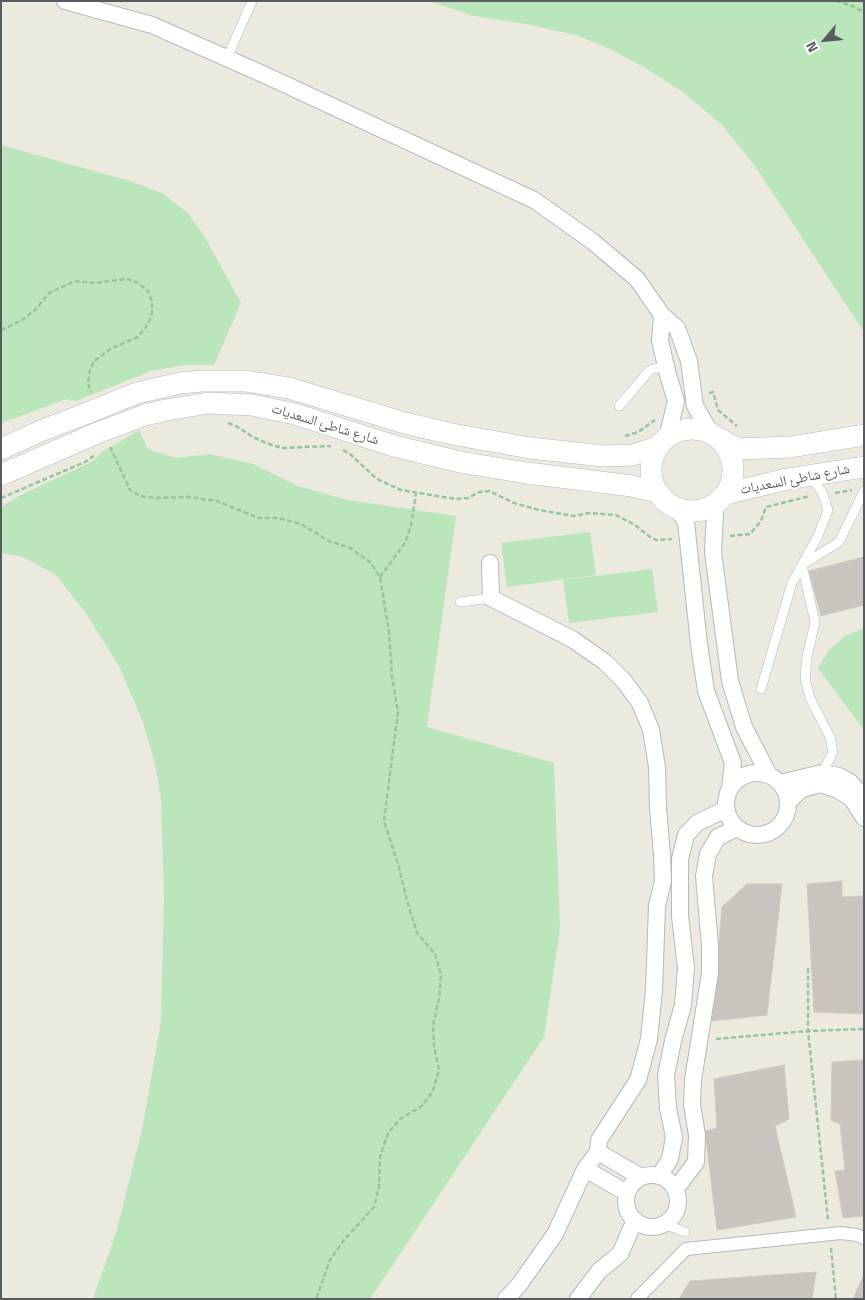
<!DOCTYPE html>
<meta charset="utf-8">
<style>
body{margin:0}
#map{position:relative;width:865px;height:1300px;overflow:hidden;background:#ece9df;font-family:"Titillium Web",sans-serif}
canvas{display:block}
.frame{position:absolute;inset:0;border:2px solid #585c61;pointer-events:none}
.north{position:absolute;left:800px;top:15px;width:50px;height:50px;-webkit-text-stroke:4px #fff;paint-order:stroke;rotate:242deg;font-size:14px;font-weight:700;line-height:20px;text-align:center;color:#585c61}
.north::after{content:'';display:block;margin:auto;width:18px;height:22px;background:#585c61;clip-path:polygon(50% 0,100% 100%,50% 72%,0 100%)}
</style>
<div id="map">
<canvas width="865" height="1300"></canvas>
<div class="frame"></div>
<div class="north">N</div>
</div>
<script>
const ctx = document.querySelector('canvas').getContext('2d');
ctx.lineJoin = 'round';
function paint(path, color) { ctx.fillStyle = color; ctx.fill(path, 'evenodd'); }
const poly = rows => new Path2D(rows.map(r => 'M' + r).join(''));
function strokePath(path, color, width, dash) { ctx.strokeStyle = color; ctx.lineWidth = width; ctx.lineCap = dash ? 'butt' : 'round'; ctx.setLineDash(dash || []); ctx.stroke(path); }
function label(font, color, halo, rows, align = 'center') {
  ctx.font = font + ' "Titillium Web","Noto Naskh Arabic",sans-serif'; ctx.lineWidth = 4; ctx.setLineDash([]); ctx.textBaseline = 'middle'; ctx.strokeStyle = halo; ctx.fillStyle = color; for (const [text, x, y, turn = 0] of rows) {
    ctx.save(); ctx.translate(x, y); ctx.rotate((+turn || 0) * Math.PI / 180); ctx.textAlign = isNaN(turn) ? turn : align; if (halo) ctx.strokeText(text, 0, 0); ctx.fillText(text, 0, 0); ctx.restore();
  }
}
const green = poly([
 [429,1,864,1,864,332,755,166,722,125,684,93,647,69,608,48,576,35,526,24,474,16],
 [1,145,130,181,162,193,188,213,206,239,241,303,214,365,184,365,151,371,76,401,67,399,1,423],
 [139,430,148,449,176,458,210,454,253,464,298,486,347,500,456,516,427,727,554,763,560,929,544,1037,370,1299,93,1299,116,1233,143,1125,161,1021,164,896,161,800,155,764,143,722,119,666,85,612,56,575,23,557,1,553,1,507,19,496,85,465,94,460,102,452],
 [590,532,596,575,507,587,501,543],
 [652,569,658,612,569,623,563,580],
 [864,628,864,730,818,668,829,650,845,636]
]);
const building = poly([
 [864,557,864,605,821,616,809,571,864,557],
 [842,881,842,897,864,896,864,1014,814,1012,807,884,842,881],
 [747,884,782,884,767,1015,712,1021,722,907,747,884],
 [864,1060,864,1216,843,1218,835,1171,845,1170,840,1124,831,1120,832,1062,864,1060],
 [784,1065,789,1119,775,1126,796,1217,717,1230,705,1131,717,1128,714,1079,784,1065],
 [816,1272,812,1299,679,1299,690,1281,816,1272],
 [864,1274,864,1299,853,1299,864,1274]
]);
const path = poly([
 [522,1,523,1],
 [836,1,850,5,864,12],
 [1,330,22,320,35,310,49,293,75,281,94,283,127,279,138,283,148,291,152,302,152,313,148,324,138,337,112,348,94,361,90,370,88,383,91,392],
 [709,393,713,392,718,410,737,426],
 [228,423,236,426,253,437,266,443,282,448,331,446],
 [625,436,638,432,655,420],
 [110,447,130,490,141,496,156,498,189,497,217,501,259,518,278,518,301,524,329,541,350,548,370,562,380,577,389,632,392,677,398,712,384,821,399,867,407,901,417,933,435,954,441,975,439,999,433,1025,434,1046,439,1070,433,1091,422,1106,400,1119,388,1133,380,1157,379,1187,374,1207,344,1240,330,1260,316,1299],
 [343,450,350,454,377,479,401,490,456,499,468,498,479,492,489,491,514,503,539,510,574,516,589,513,616,515,635,525,650,537,656,540,672,539],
 [835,493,852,490],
 [1,498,85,462,95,455],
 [730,536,750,534,761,521,766,507,810,496],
 [380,577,405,543,411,526,416,493],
 [808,968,808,1031,828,1220],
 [716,1039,808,1031,864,1029],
 [831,1248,836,1299]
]);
const service = poly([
 [227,58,252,1],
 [619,406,650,370,666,366],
 [802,565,815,622,807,657,805,678,810,698,830,737,833,752,822,773],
 [802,565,839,542,864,491],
 [460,602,491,598],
 [761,689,792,583,818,536,828,510,823,494,810,475],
 [664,1224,685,1232]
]);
const pedestrian = poly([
 [637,1299,686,1249,841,1233,857,1235,864,1238]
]);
const minor = poly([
 [65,1,152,25,267,76,534,200,592,241,637,279,662,315,677,328,689,361,695,406,712,435],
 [662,315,660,341,668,375,676,401,667,438],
 [714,505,715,515,713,552,730,681,744,727,769,775],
 [676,508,686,522,699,644,706,691,733,763,730,788],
 [490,563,491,598,572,639,605,662,624,681,640,703,651,730,657,767,658,808,662,855,663,881,657,906,654,990,649,1039,638,1080,599,1140,598,1152,585,1169,555,1234,519,1285,506,1299],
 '726 804a31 31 0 1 1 62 0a31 31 0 1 1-62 0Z',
 [780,783,822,773,839,776,850,782,864,798],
 [788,802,802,789,821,784,838,790,852,799,864,818],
 [598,1152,641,1177],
 [585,1169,627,1193],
 '626 1201a26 26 0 1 1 52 0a26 26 0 1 1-52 0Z',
 [659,1176,670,1159,674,1137,668,1108,666,1075,673,1041,683,1005,686,968,680,916,680,859,686,835,697,823,726,809],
 [675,1190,696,1162,697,1135,692,1105,693,1080,710,973,710,946,704,876,708,854,718,837,737,828],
 [578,1299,599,1271,620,1254,635,1220]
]);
const tertiary = poly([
 [137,393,180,383,202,381,245,381,289,388,405,423,452,434,530,448,604,456,632,455,658,447],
 [145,415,166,410,209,403,252,405,295,414,394,446,460,462,527,473,632,486,658,492],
 '651 470a41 41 0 1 1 82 0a41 41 0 1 1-82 0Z',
 [718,438,738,449,791,447,864,435],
 [1,449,43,430,90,412],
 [1,475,97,433],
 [725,494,787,479,864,467]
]);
const tertiaryBridge = poly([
 [90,412,137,393],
 [97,433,145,415]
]);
const streetNames = [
 ["شارع شاطئ السعديات",325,425,17],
 ["شارع شاطئ السعديات",795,480,-11]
];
paint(green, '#bbe5ba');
paint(building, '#c9c5be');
strokePath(building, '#d0cabd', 1);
strokePath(service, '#b5b8bd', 10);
strokePath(pedestrian, '#b5b8bd', 14);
strokePath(minor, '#b5b8bd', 18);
strokePath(tertiary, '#b5b8bd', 22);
strokePath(path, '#93c6a0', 2.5, [5, 2.5]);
strokePath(service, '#fff', 9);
strokePath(pedestrian, '#fff', 12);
strokePath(minor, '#fff', 16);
strokePath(tertiary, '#fff', 21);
strokePath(tertiaryBridge, '#b5b8bd', 22, []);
strokePath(tertiaryBridge, '#fff', 21);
label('14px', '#585c61', '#fff', streetNames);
</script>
